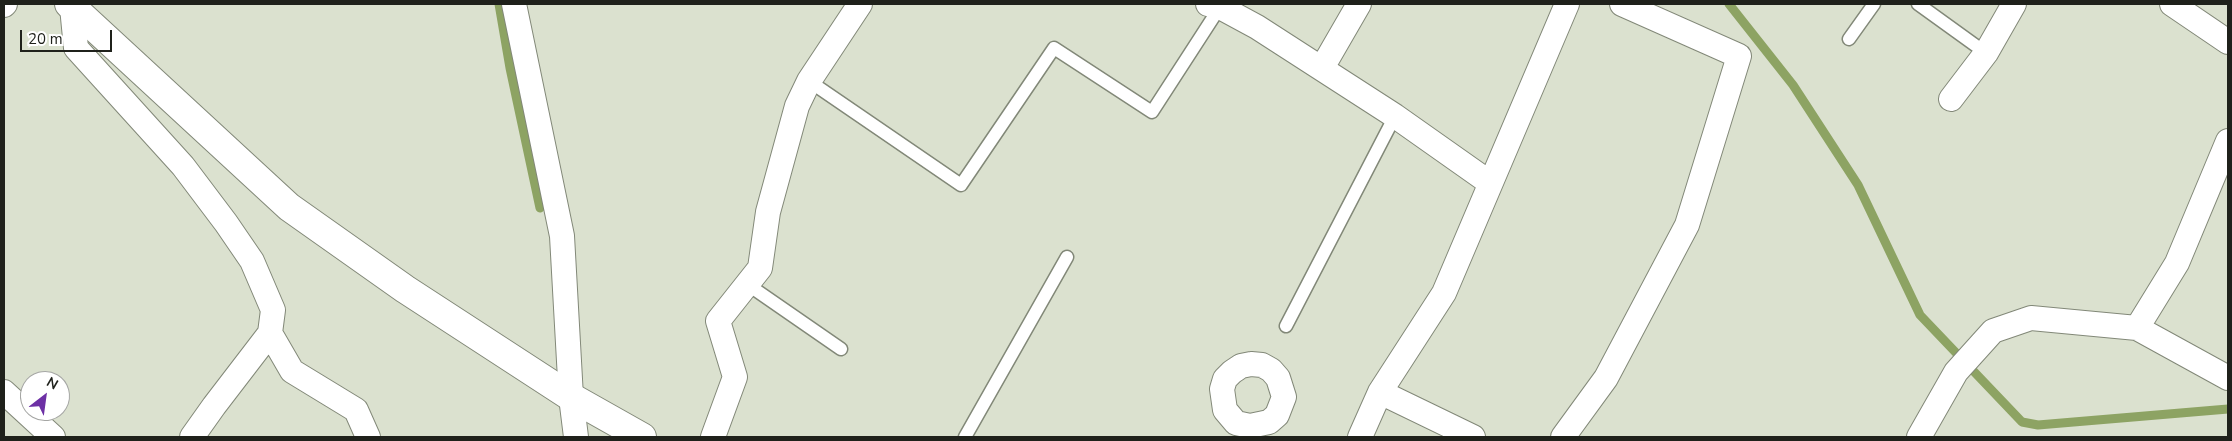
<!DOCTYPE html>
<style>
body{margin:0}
#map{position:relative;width:2232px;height:441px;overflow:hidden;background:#dbe1cf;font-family:"Nunito Sans",sans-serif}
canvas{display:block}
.frame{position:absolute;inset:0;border:5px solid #1f211b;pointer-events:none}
.north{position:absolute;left:20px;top:371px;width:50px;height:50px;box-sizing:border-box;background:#fff;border:1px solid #a5a6a4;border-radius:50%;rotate:30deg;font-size:14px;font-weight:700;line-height:20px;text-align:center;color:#1f211b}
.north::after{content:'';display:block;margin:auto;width:18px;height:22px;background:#6d30a5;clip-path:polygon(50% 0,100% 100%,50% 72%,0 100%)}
.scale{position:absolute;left:20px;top:30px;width:92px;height:22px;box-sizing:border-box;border:2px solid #1f211b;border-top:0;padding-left:6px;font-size:15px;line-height:18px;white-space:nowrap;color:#1f211b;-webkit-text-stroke:4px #fff;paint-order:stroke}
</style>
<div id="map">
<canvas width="2232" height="441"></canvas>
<div class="frame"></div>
<div class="north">N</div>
<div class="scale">20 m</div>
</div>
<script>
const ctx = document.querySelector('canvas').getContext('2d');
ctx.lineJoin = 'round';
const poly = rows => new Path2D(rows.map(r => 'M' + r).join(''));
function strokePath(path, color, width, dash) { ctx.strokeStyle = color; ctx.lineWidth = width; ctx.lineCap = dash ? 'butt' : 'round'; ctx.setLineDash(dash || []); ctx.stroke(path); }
const stream = poly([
 [499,4,510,68,540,208],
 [1729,4,1793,85,1858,185,1920,315,2022,422,2038,425,2228,409]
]);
const lane = poly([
 [1918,4,1986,53],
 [1849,39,1874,4],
 [809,81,961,185,1054,48,1152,112,1220,7],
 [747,284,841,349],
 [1286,326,1395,116],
 [965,437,1067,257]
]);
const street = poly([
 [514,4,562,236,571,397,576,437],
 [1208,4,1220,7,1257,27,1395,116,1490,183],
 [2172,4,2228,42],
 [4,5,5,4],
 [72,7,76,48,183,166,226,223,252,261,273,310,270,333,214,406,192,437],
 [1322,68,1359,4],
 [1951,99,1986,53,2014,4],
 [2137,328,2228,378],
 [270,333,292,371,356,410,368,437],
 [1251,364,1262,365,1271,370,1278,378,1284,397,1277,415,1269,422,1250,426,1236,423,1225,410,1222,389,1225,379,1232,372,1241,366,1251,364],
 [4,392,53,437],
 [1380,392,1473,437],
 [713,437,735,377,718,321,760,268,768,212,797,106,809,81,860,4],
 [1360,437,1380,392,1444,293,1567,4],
 [1563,437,1606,378,1687,225,1739,56,1622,4],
 [1919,437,1956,372,1993,331,2031,318,2137,328,2177,263,2228,141]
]);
const secondary = poly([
 [69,4,289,207,405,289,571,397,642,437]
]);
strokePath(stream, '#8da363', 9);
strokePath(lane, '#828878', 15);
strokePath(street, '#828878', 26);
strokePath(secondary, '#828878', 30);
strokePath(lane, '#fff', 12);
strokePath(street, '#fff', 24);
strokePath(secondary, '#fff', 28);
</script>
